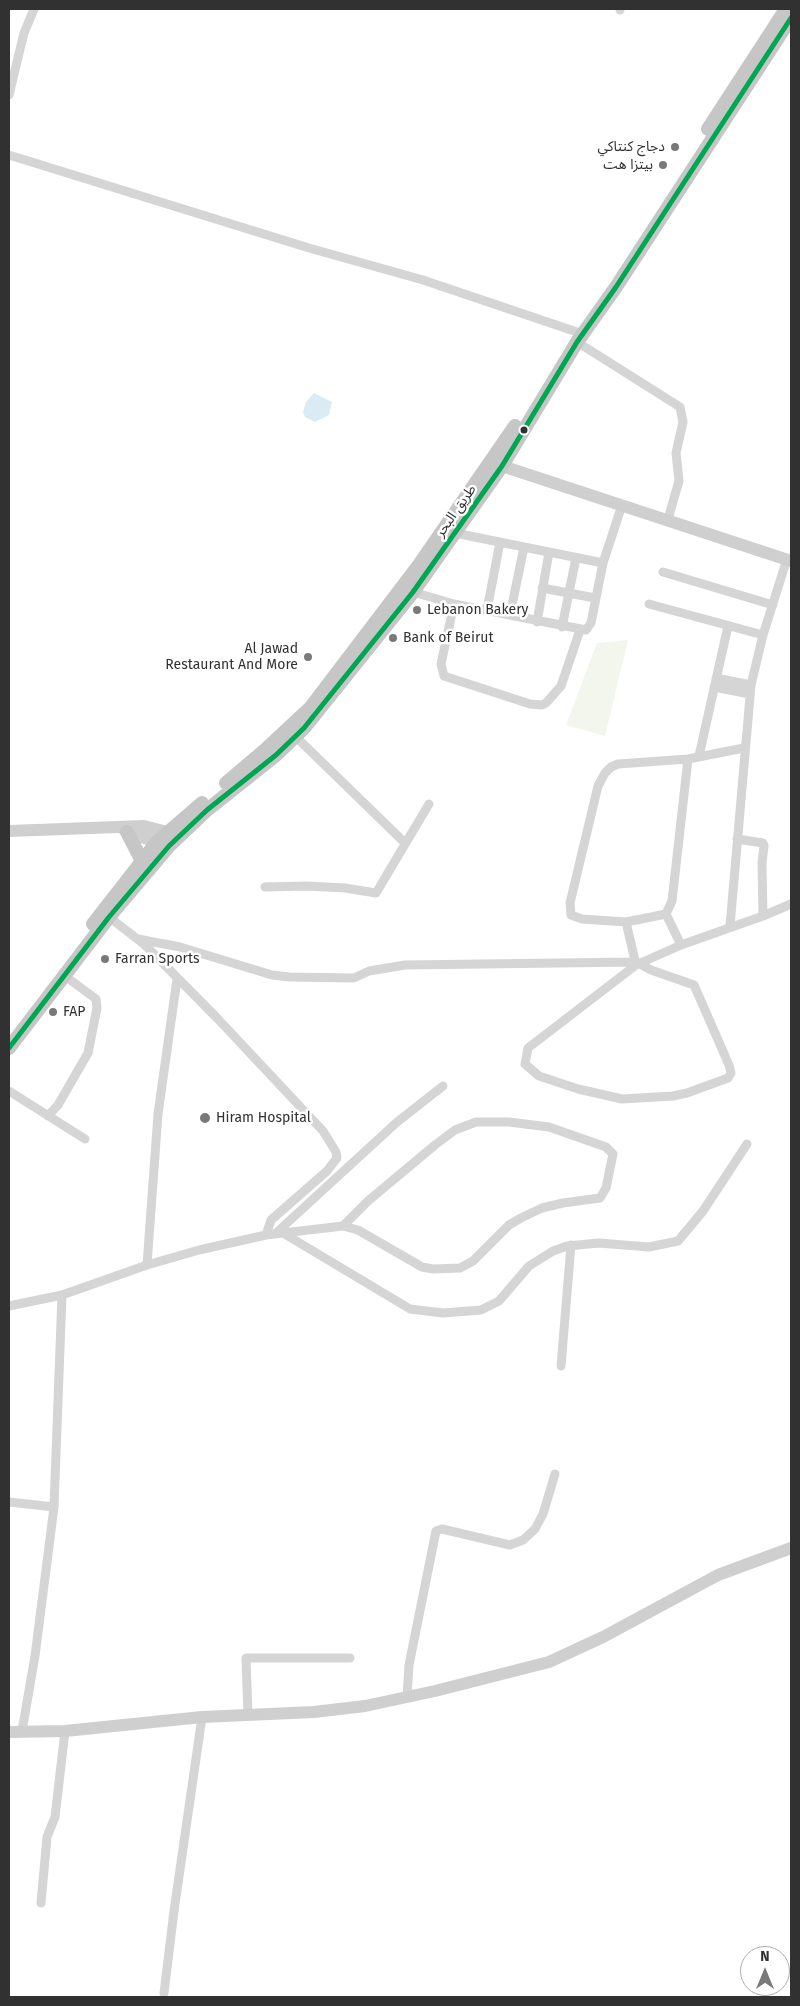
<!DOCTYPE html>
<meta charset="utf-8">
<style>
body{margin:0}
#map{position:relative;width:800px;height:2006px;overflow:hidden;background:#fff;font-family:"Fira Sans",sans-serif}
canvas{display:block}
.frame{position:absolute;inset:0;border:10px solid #313131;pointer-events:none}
.north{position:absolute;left:740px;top:1946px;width:50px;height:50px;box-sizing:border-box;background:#fff;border:1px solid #adadad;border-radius:50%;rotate:0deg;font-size:14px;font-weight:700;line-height:20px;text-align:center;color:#313131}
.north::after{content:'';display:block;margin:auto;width:18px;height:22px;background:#797979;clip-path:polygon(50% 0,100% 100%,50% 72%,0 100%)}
</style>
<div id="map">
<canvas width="800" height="2006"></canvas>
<div class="frame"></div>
<div class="north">N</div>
</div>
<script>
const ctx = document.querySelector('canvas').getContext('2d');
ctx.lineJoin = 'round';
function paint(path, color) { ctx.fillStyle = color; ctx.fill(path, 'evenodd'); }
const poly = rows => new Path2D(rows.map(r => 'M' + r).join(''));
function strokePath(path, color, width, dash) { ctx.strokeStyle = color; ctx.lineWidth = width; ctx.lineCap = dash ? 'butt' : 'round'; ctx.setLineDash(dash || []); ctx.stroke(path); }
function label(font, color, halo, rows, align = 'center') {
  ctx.font = font + ' "Fira Sans","Noto Sans Arabic",sans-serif'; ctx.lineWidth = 5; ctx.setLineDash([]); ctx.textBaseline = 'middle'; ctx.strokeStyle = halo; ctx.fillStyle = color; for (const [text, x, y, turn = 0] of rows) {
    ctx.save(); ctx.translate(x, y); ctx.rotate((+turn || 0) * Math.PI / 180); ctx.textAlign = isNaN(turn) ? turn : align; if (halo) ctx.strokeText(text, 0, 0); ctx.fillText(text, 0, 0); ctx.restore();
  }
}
const green = poly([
 [628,640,605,736,566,725,597,643]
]);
const water = poly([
 [314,393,332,402,329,415,315,422,305,417,303,412,306,402]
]);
const minor = poly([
 [620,9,620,10],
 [9,95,24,33,34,9],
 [9,155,309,248,423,280,577,332],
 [577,342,680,407,683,422,676,453,679,481,668,519],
 [455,533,603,563],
 [663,572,773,605],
 [542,588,595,598],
 [413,592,454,604,586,630,591,623,603,563,622,505],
 [454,604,441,664,444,676,530,704,542,705,546,703,561,686,580,630],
 [649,604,763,635],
 [487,610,500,542],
 [510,615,524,547],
 [537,622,549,552],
 [562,627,576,558],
 [716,678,751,685],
 [714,687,750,694],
 [295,736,404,842],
 [699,756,728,626],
 [737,839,763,843,764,846,762,863,763,916],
 [265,887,307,886,345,888,376,893,429,804],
 [666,914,626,922,582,919,571,915,570,903,598,786,605,773,611,767,618,764,688,759,744,748],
 [666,914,672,901,688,759],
 [666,914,681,945],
 [109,917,145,945,217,1018,323,1131,336,1152,337,1158,327,1171,271,1220,266,1235],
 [626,922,636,965],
 [730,926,751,685,763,635,787,559],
 [138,939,180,947,272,975,289,977,354,978,369,971,405,965,635,962],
 [640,964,651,970,694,985,729,1065,731,1073,728,1078,687,1093,673,1096,622,1099,578,1089,539,1076,525,1064,528,1048,636,965,681,945,763,916,791,904],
 [9,1091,85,1139],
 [48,1116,58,1105,88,1053,97,1008,96,999,65,976],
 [283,1233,410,1309,443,1313,481,1310,499,1301,529,1266,553,1251,567,1246,599,1243,649,1247,678,1241,703,1211,747,1144],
 [275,1234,396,1123,443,1086],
 [147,1265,158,1114,177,979],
 [9,1306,62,1295,147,1265,199,1250,266,1235,343,1226,358,1230,422,1267,433,1269,460,1268,473,1261,509,1225,521,1218,542,1208,563,1203,600,1198,606,1188,613,1154,606,1147,549,1127,509,1122,476,1122,455,1130,435,1145,368,1201,343,1226],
 [561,1366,571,1245],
 [9,1502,54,1507],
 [407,1697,409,1665,436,1531,442,1529,510,1545,523,1540,535,1529,543,1514,555,1474],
 [248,1715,246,1658,350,1658],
 [22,1731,35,1656,54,1507,62,1295],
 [41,1903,47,1837,55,1817,65,1731],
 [164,1993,174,1911,202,1717]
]);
const secondary = poly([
 [493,461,502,466,791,561],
 [122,828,132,834,166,845],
 [9,831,144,826,175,834],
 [9,1732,65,1731,202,1717,314,1712,365,1706,435,1691,549,1662,603,1637,718,1575,791,1548]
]);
const trunk = poly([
 [708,129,786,9],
 [226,783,265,750,311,707,419,565,515,426],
 [127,832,142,861],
 [93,924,157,842,202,803],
 [9,1048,109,917,169,846,207,810,276,755,304,728,413,592,502,466,577,342,616,287,791,18]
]);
const bus1 = poly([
 [9,1048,109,917,169,846,207,810,276,755,304,728,413,592,502,466,577,342,616,287,791,18]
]);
const markers = [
 [675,147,5,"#797979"],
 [663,165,5,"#797979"],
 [524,430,4.5,"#313131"],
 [417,610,5,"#797979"],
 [393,638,5,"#797979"],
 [308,657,5,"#797979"],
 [105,959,5,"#797979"],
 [53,1012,5,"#797979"],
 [205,1118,6,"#797979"]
];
const poiNames = [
 ["دجاج كنتاكي",665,147,"right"],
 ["بيتزا هت",653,165,"right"],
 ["Lebanon Bakery",427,610],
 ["Bank of Beirut",403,638],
 ["Al Jawad",298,649,"right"],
 ["Restaurant And More",298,665,"right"],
 ["Farran Sports",115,959],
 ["FAP",63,1012],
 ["Hiram Hospital",216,1118]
];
const streetNames = [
 ["طريق البحر",456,511,-55]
];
paint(green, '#f2f6ed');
paint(water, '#daebf4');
strokePath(minor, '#d5d5d5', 9);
strokePath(secondary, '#cfcfcf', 12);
strokePath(trunk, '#c6c6c6', 14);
strokePath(bus1, '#00a651', 5);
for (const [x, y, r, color] of markers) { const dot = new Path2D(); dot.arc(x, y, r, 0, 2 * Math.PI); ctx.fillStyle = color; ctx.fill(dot); strokePath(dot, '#fff', 2); }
label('14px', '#313131', '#fff', poiNames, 'left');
label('14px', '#313131', '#fff', streetNames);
</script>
